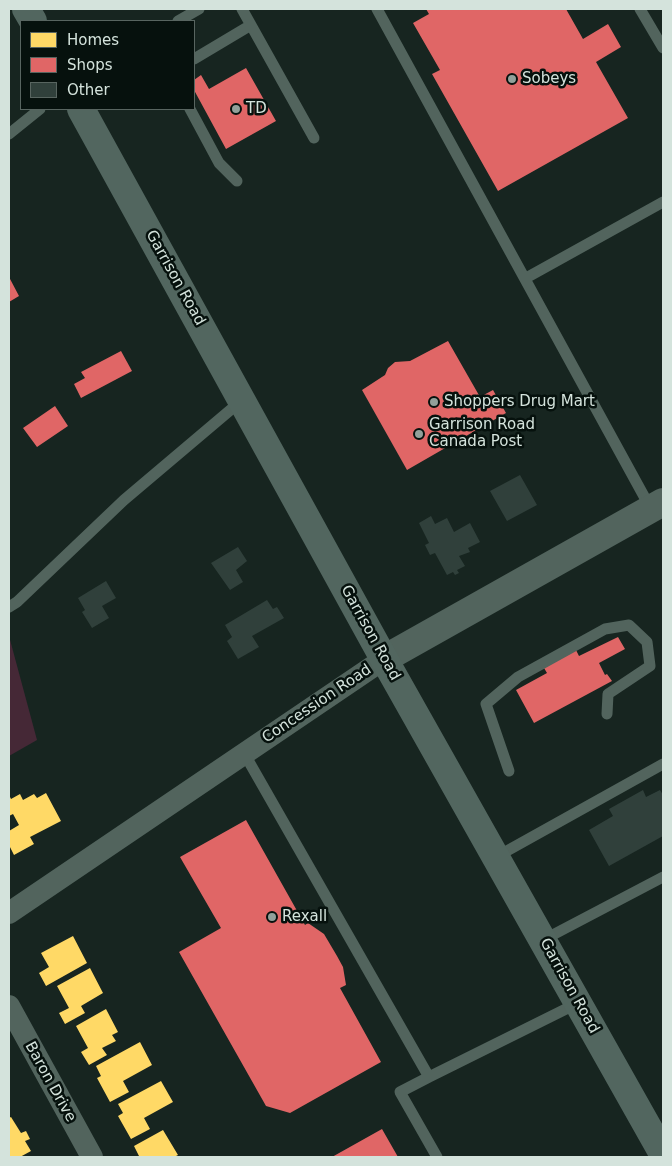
<!DOCTYPE html>
<style>
body{margin:0}
#map{position:relative;width:672px;height:1166px;overflow:hidden;background:#172520;font-family:"DejaVu Sans",sans-serif}
canvas{display:block}
.frame{position:absolute;inset:0;border:10px solid #d4e3dc;pointer-events:none}
.legend{position:absolute;left:20px;top:20px;width:175px;height:90px;box-sizing:border-box;background:#06110d;border:1px solid #586560;margin:0;padding:6px 9px;list-style:none;font-size:15px;color:#d4e3dc}
.legend li{display:flex;align-items:center;gap:10px;height:25px}
.legend b{width:25px;border:1px solid #586560}
</style>
<div id="map">
<canvas width="672" height="1166"></canvas>
<div class="frame"></div>
<ul class="legend">
<li><b style="height:14px;background:#ffd966"></b>Homes</li>
<li><b style="height:14px;background:#e06666"></b>Shops</li>
<li><b style="height:14px;background:#30403b"></b>Other</li>
</ul>
</div>
<script>
const ctx = document.querySelector('canvas').getContext('2d');
ctx.lineJoin = 'round';
function paint(path, color) { ctx.fillStyle = color; ctx.fill(path, 'evenodd'); }
const poly = rows => new Path2D(rows.map(r => 'M' + r).join(''));
function strokePath(path, color, width, dash) { ctx.strokeStyle = color; ctx.lineWidth = width; ctx.lineCap = dash ? 'butt' : 'round'; ctx.setLineDash(dash || []); ctx.stroke(path); }
function label(font, color, halo, rows, align = 'center') {
  ctx.font = font + ' "DejaVu Sans",sans-serif'; ctx.lineWidth = 5; ctx.setLineDash([]); ctx.textBaseline = 'middle'; ctx.strokeStyle = halo; ctx.fillStyle = color; for (const [text, x, y, turn = 0] of rows) {
    ctx.save(); ctx.translate(x, y); ctx.rotate((+turn || 0) * Math.PI / 180); ctx.textAlign = isNaN(turn) ? turn : align; if (halo) ctx.strokeText(text, 0, 0); ctx.fillText(text, 0, 0); ctx.restore();
  }
}
const green = poly([
 [9,636,37,740,9,756]
]);
const homes = poly([
 [46,793,61,821,30,837,34,844,14,855,9,845,9,831,19,825,13,814,9,816,9,795,11,799,20,794,23,800,34,794,37,798],
 [73,936,87,963,46,986,39,973,49,967,41,953],
 [90,968,103,993,81,1006,85,1013,65,1024,59,1013,69,1008,57,986],
 [106,1009,118,1032,112,1035,116,1041,102,1048,107,1055,89,1065,81,1052,88,1048,76,1026],
 [140,1042,152,1065,123,1081,129,1092,110,1102,97,1078,101,1076,96,1066],
 [161,1081,173,1102,144,1118,150,1129,131,1139,118,1116,123,1113,118,1104],
 [11,1117,21,1133,26,1131,30,1139,25,1141,31,1151,20,1157,9,1157,9,1118],
 [163,1130,178,1155,174,1157,137,1157,139,1156,134,1146]
]);
const shops = poly([
 [426,9,566,9,583,39,608,24,621,47,596,62,628,118,498,191,432,74,440,70,413,23,429,14],
 [246,68,276,121,226,149,194,90,194,80,201,75,209,89],
 [9,277,19,296,9,302],
 [448,341,480,397,493,390,506,413,407,470,362,390,385,375,388,368,395,362,410,361],
 [121,351,132,371,81,398,74,384,85,378,81,372],
 [55,406,68,426,37,447,23,428],
 [618,637,625,649,599,663,605,675,607,674,612,681,534,723,516,690,547,673,544,668,576,650,579,656],
 [246,820,305,925,308,923,324,934,337,956,343,967,346,985,340,988,381,1062,290,1113,266,1106,179,952,221,928,180,857],
 [382,1129,398,1157,332,1157]
]);
const building = poly([
 [520,475,537,505,507,521,490,491],
 [431,516,435,524,447,518,454,532,470,523,480,542,468,548,470,552,459,556,465,566,457,570,459,573,455,575,453,572,447,575,435,553,430,555,425,545,429,543,419,523],
 [238,547,247,561,236,570,243,582,230,590,211,563],
 [106,581,116,598,102,606,109,618,92,628,82,612,85,610,78,598],
 [267,600,273,609,277,607,284,618,252,636,259,647,238,659,227,641,232,637,225,625],
 [643,790,646,797,660,790,663,795,663,836,609,866,589,830,613,816,609,809]
]);
const service = poly([
 [242,9,314,138],
 [377,9,651,509],
 [640,9,663,48],
 [178,21,199,9],
 [194,59,251,25],
 [190,109,219,163,237,181],
 [9,134,40,109],
 [526,278,663,202],
 [9,607,17,602,124,500,241,401],
 [244,753,429,1077,400,1092,437,1157],
 [509,771,486,704,518,677,605,629,629,625,647,642,650,666,608,694,607,714],
 [496,857,663,764],
 [543,940,663,877],
 [429,1077,578,1003]
]);
const minor = poly([
 [9,913,384,659],
 [9,1006,92,1157]
]);
const tertiary = poly([
 [384,659,663,502]
]);
const secondary = poly([
 [26,9,33,21],
 [81,109,384,659,663,1154]
]);
const markers = [
 [512,79,5,"#92a09a"],
 [236,109,5,"#92a09a"],
 [434,402,5,"#92a09a"],
 [419,434,5,"#92a09a"],
 [272,917,5,"#92a09a"]
];
const poiNames = [
 ["Sobeys",522,79],
 ["TD",246,109],
 ["Shoppers Drug Mart",444,402],
 ["Garrison Road",429,425],
 ["Canada Post",429,442],
 ["Rexall",282,917]
];
const streetNames = [
 ["Garrison Road",175,278,61],
 ["Garrison Road",370,633,61],
 ["Concession Road",317,704,-34],
 ["Garrison Road",569,986,61],
 ["Baron Drive",50,1082,61]
];
paint(green, '#452836');
paint(homes, '#ffd966');
paint(shops, '#e06666');
paint(building, '#30403b');
strokePath(service, '#52645d', 11);
strokePath(minor, '#52645d', 22);
strokePath(tertiary, '#52645d', 28);
strokePath(secondary, '#52665f', 28);
for (const [x, y, r, color] of markers) { const dot = new Path2D(); dot.arc(x, y, r, 0, 2 * Math.PI); ctx.fillStyle = color; ctx.fill(dot); strokePath(dot, '#06110d', 2); }
label('15px', '#d4e3dc', '#06110d', poiNames, 'left');
label('15px', '#d4e3dc', '#06110d', streetNames);
</script>
